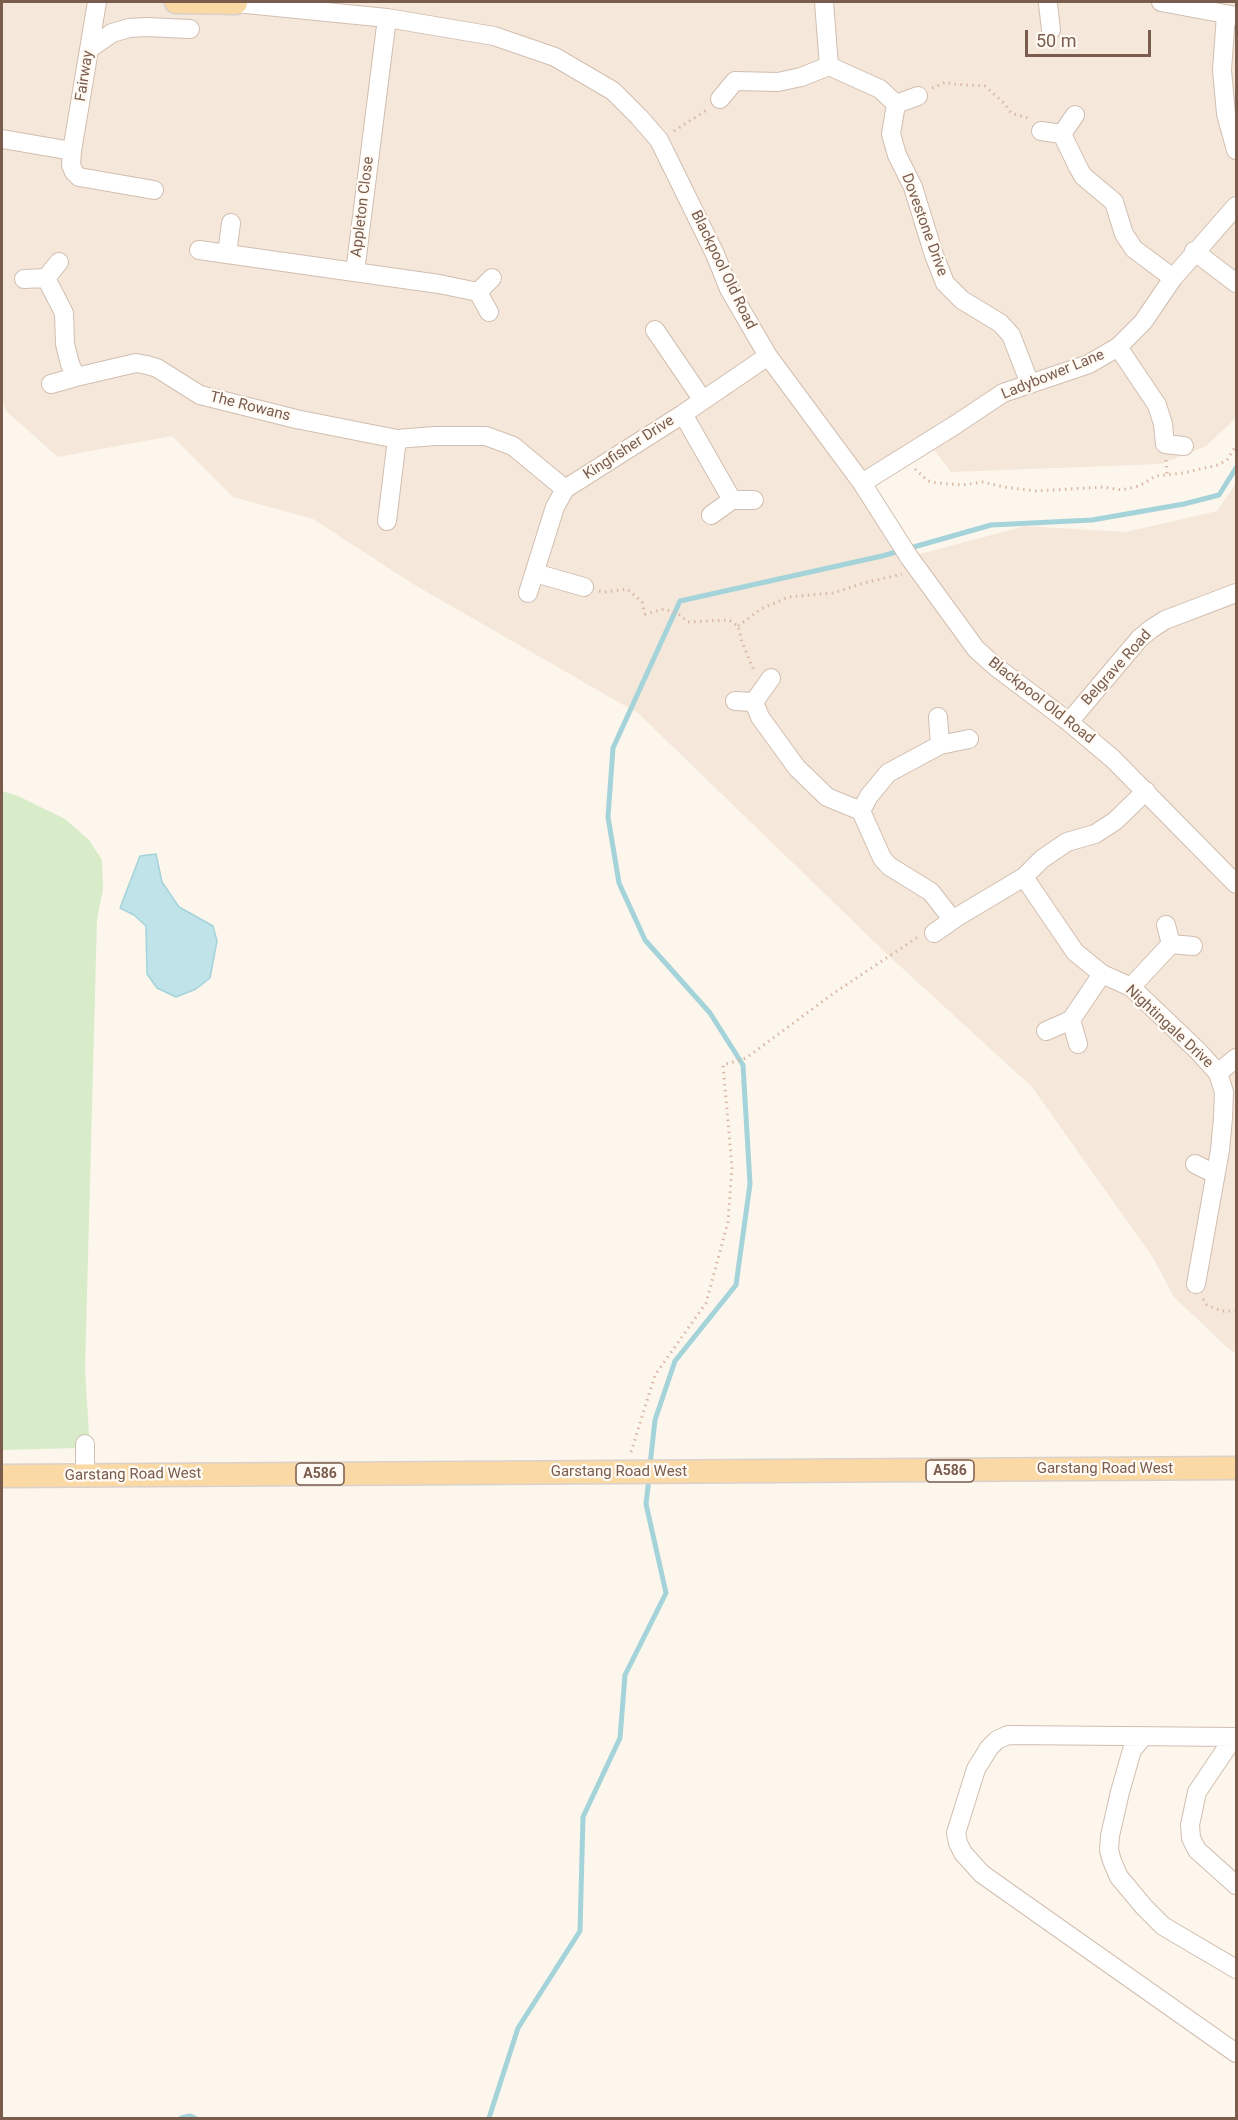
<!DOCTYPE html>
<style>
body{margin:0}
#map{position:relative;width:1238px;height:2120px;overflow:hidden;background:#fdf6ec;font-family:Roboto,sans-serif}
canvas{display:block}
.frame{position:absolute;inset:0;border:3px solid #7a5c4d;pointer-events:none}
.scale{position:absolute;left:1025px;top:30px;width:126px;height:27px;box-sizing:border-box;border:3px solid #7a5c4d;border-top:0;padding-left:8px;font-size:18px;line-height:21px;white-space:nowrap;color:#7a5c4d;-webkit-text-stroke:4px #fffaf3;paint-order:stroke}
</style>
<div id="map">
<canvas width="1238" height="2120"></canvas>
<div class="frame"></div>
<div class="scale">50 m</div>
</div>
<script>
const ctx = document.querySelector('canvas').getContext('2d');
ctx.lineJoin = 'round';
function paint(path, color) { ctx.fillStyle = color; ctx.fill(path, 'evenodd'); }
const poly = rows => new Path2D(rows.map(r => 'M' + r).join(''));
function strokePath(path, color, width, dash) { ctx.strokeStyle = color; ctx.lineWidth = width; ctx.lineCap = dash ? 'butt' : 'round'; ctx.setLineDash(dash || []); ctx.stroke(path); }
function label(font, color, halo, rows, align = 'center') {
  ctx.font = font + ' Roboto,sans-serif'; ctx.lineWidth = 4.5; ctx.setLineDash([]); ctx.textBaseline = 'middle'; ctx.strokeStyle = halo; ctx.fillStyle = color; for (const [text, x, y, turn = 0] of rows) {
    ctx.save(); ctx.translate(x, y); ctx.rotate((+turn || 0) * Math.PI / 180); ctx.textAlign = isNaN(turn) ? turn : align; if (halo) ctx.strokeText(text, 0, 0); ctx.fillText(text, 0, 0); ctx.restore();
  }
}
const residential = poly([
 [2,2,1236,2,1236,418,1206,446,1161,464,951,472,928,442,862,483,909,557,1025,526,1126,532,1217,511,1236,483,1236,1352,1231,1351,1174,1297,1152,1256,1032,1087,889,956,639,714,413,584,313,519,233,497,172,436,58,457,5,410,2,395]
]);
const green = poly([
 [2,791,18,796,65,819,89,840,102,860,103,889,97,919,85,1370,89,1434,88,1439,79,1448,2,1450]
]);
const water = poly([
 [156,854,162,882,179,907,213,926,217,941,210,978,196,989,176,997,157,988,147,974,146,926,134,915,120,908,140,856,156,854]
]);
const stream = poly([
 [650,1465,655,1420,675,1361,736,1285,750,1184,743,1065,710,1013,645,940,619,883,608,817,613,748,680,601,882,556,991,525,1092,520,1184,504,1219,495,1236,468],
 [181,2118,190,2116,195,2118],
 [489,2118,518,2028,580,1931,583,1817,620,1738,625,1675,666,1593,646,1504,649,1478]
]);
const path = poly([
 [932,88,946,82,952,84,985,86,1004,103,1011,113,1031,119],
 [674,131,708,109],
 [1166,460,1167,474],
 [915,469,928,481,937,483,962,485,983,482,1004,487,1036,491,1104,487,1121,490,1139,486,1156,476,1183,473,1218,465,1227,460,1236,446],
 [599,591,605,592,627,589,642,602,645,614,664,609,677,613,688,622,729,620,738,626,742,642,755,673],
 [738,626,761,609,788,597,833,593,864,583,902,574],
 [1203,1299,1207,1305,1222,1311,1236,1311],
 [631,1452,655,1375,706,1303,728,1222,732,1167,723,1065,746,1058,834,993,918,937]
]);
const minor = poly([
 [824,2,829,66],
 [1161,2,1236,16],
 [236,3,387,18,494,36,555,57,613,91,639,117,659,140,715,254,729,289,768,356,862,483,909,557,976,649,996,667,1069,722,1113,759,1236,884],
 [1048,4,1051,30],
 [1226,15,1222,70,1226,114,1236,150],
 [89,49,112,33,129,28,146,27,190,29],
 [829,66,880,89,896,104,891,134,897,155,913,187,934,255,945,283,962,300,1000,323,1011,335,1030,384],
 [720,99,735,81,778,82,801,77,829,66],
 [896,104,918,96],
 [1075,115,1062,134,1078,167,1083,176,1114,202,1124,234,1134,249,1173,278],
 [1041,131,1062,134],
 [2,139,72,151,97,2],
 [72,151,71,165,74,172,79,177,154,190],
 [199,250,439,284,478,292,489,312],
 [1194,251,1236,283],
 [227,254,231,223],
 [59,262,46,278,64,313,65,344,70,364,76,377,136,363,147,365,157,368,200,395,296,419,397,439,435,436,486,436,513,446,565,489],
 [355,272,387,18],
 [24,279,46,278],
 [478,292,492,278],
 [655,330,702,399],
 [1118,347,1157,405,1163,424,1165,444,1184,446],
 [51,384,76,377],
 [683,414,732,500,711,515],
 [862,483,955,425,1003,393,1089,364,1118,347,1143,322,1173,278,1236,206],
 [732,500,754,500],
 [387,521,397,439],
 [535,573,584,587],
 [528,593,555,507,565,489,683,414,768,356],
 [771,678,754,702,760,717,797,768,827,797,861,811,882,858,889,866,931,892,952,919],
 [735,701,754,702],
 [938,717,940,745],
 [1069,722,1140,638,1151,629,1165,620,1236,593],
 [861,811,869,796,888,773,940,745,969,739],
 [1024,877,1075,952,1102,974,1131,987,1198,1051,1218,1073,1224,1092,1223,1118,1220,1150,1196,1284],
 [934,933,957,917,1024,877,1042,859,1067,842,1095,834,1115,821,1146,791],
 [1171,944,1193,946],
 [1131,987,1171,944,1166,925],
 [1071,1020,1078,1044],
 [1046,1031,1071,1020,1102,974],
 [1218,1073,1236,1058],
 [1195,1164,1215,1174],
 [85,1444,85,1475],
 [1144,1736,1132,1750,1120,1792,1110,1836,1109,1850,1112,1861,1119,1877,1144,1907,1163,1926,1236,1969],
 [1234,1737,1197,1792,1190,1825,1191,1838,1197,1850,1236,1885],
 [1236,1737,1008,1735,997,1740,989,1748,976,1769,956,1833,958,1843,963,1853,982,1874,1236,2053]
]);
const major = poly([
 [176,2,236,3,236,2],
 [2,1476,1236,1468]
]);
const shields = [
 [950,1471,48],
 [320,1474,48]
];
const shieldNames = [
 ["A586",950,1471],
 ["A586",320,1474]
];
const streetNames = [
 ["Fairway",85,76,-81],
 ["Appleton Close",363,207,-83],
 ["Dovestone Drive",924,225,70],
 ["Blackpool Old Road",723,270,64],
 ["Ladybower Lane",1053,375,-22],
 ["The Rowans",250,407,14],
 ["Kingfisher Drive",629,448,-33],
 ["Belgrave Road",1117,668,-48],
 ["Blackpool Old Road",1041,701,38],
 ["Nightingale Drive",1169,1027,43],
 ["Garstang Road West",1105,1469],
 ["Garstang Road West",619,1472],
 ["Garstang Road West",133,1475,-1]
];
paint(residential, '#f5e8da');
paint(green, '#d8ecc9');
paint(water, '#bfe3e8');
strokePath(water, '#a5d3da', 1.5);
strokePath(stream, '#a5d3da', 5);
strokePath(minor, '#d1beb0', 20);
strokePath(major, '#dad1cd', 25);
strokePath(path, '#d9b8a5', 3, [1.5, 4.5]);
strokePath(minor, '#fff', 18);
strokePath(major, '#fbd9a5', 22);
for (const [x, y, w] of shields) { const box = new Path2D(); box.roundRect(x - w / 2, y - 11, w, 22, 4.5); ctx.fillStyle = '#fffaf3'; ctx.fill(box); strokePath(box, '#7a5c4d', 1.5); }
label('bold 14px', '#7a5c4d', null, shieldNames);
label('15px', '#7a5c4d', '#fffaf3', streetNames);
</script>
